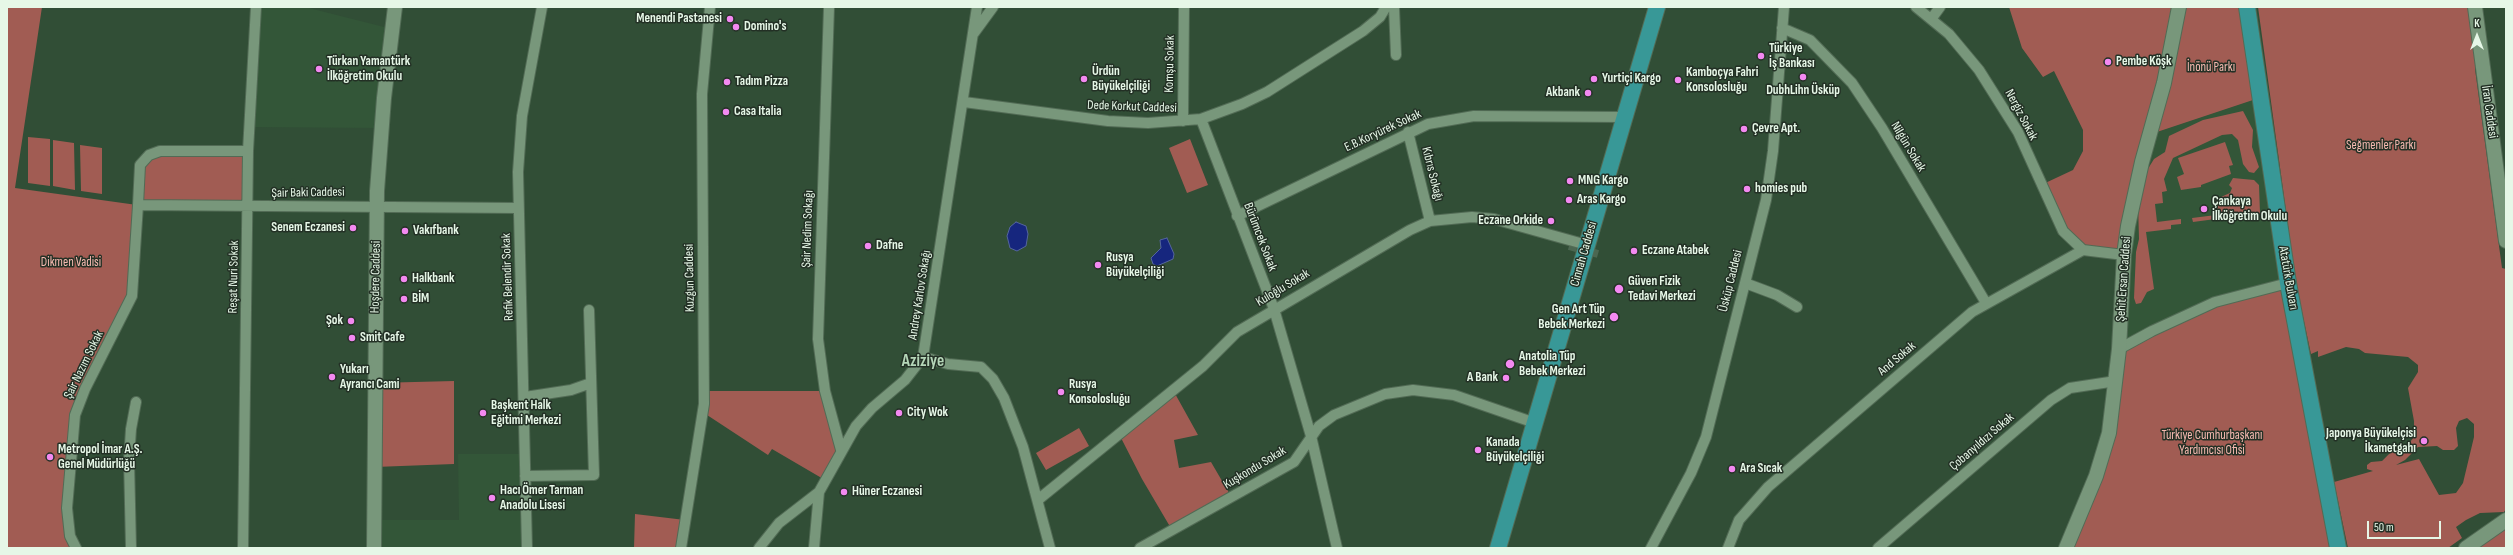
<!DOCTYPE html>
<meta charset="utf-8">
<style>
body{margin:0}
#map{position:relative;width:2513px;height:555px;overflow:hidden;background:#314e36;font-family:"Sofia Sans Condensed",sans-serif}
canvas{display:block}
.frame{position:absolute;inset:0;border:8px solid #e6f7e7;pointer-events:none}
.north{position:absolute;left:2457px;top:16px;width:40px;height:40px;-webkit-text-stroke:3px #233025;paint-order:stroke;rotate:0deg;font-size:11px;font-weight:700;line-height:16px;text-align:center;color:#e6f7e7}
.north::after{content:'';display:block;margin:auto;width:14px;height:18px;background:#e6f7e7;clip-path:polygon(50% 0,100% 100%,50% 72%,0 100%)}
.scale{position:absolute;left:2367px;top:521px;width:74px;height:18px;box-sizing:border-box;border:2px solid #e6f7e7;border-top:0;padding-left:5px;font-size:12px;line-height:14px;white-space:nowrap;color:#e6f7e7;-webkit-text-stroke:3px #233025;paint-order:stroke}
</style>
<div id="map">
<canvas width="2513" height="555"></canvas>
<div class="frame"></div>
<div class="north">K</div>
<div class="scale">50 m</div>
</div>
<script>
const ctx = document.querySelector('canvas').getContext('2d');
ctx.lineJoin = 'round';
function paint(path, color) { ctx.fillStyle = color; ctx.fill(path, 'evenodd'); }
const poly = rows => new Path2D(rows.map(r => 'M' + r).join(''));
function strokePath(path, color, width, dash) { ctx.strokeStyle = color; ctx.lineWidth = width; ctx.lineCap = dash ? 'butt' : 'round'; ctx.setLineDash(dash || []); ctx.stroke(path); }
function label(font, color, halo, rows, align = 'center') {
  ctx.font = font + ' "Sofia Sans Condensed",sans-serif'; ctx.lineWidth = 3; ctx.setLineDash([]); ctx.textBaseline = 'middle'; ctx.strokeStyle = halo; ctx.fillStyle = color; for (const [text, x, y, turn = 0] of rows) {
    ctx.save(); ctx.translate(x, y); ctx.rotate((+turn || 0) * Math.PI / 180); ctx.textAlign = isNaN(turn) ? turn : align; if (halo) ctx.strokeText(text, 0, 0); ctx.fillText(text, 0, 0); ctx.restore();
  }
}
const built = poly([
 [256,7,305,7,392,29,381,128,249,127],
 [2259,98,2288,283,2119,349,2124,255,2151,134],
 [458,454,525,454,527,548,374,548,374,520,459,520]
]);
const green = poly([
 [7,7,42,7,15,188,137,205,139,177,149,155,248,151,248,207,138,206,134,283,80,400,67,508,76,548,7,548],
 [2009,7,2247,7,2259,98,2151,134,2124,255,2083,250,2063,231,2041,185,2073,170,2083,151,2083,130,2054,71,2043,77,2022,48],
 [2258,7,2471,7,2478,57,2475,69,2502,268,2506,269,2506,509,2504,512,2480,513,2466,520,2456,527,2462,538,2448,548,2348,548,2334,482,2373,471,2367,469,2367,465,2371,462,2382,461,2393,450,2406,447,2414,437,2414,421,2408,388,2418,372,2418,365,2408,357,2365,353,2359,349,2346,347,2318,357,2318,351,2311,354,2296,284],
 [2467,418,2474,424,2474,437,2463,483,2456,493,2439,495,2419,459,2396,465,2405,460,2418,447,2437,446,2443,450,2454,450,2458,446,2456,428,2459,421],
 [2243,111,2253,130,2252,147,2259,167,2254,173,2249,172,2243,164,2238,140,2232,134,2222,135,2173,158,2164,179,2167,191,2162,192,2163,203,2155,204,2157,222,2181,219,2181,224,2171,225,2171,229,2146,232,2154,289,2147,292,2141,303,2136,304,2134,298,2136,252,2139,239,2138,203,2146,172,2154,159,2165,152,2169,136,2203,120],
 [28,137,50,139,50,186,28,183],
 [1190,139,1208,185,1187,193,1169,148],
 [53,140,74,143,75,190,53,186],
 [2225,142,2233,165,2229,166,2231,174,2201,185,2201,187,2181,190,2177,177,2184,174,2178,158],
 [80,145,102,148,102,194,81,191],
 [2233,178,2254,180,2259,185,2260,213,2254,219,2253,214,2193,222,2192,218,2216,215,2214,200,2230,193,2232,188,2229,185],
 [2288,283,2338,548,2066,548,2096,476,2119,349,2215,302],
 [454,381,454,464,375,467,375,383],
 [1173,390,1198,435,1174,440,1179,468,1211,462,1232,498,1172,530,1142,479,1119,434],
 [704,391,825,391,841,450,825,480,772,449,768,455,704,413],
 [1079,428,1089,446,1046,470,1036,453],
 [635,514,685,520,681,548,634,548],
 [2506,520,2506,548,2466,548]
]);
const water = poly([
 [1016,222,1026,226,1028,234,1026,246,1017,251,1010,248,1007,236,1010,227,1016,222],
 [1167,238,1174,254,1173,259,1157,266,1153,264,1151,258,1161,248,1160,240,1167,238]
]);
const pedestrianTunnel = poly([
 [1569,246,1598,254]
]);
const minor = poly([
 [829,7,818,339,825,391,841,450],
 [1394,7,1396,55],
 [1916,7,1949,34,1979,70,2018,132,2063,231,2083,250],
 [1932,18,1940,7],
 [1782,28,1810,40,1852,83,1882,128,1986,303],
 [974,33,993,7],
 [964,102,1108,121,1148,123,1201,119,1242,104,1267,92,1363,31,1380,17,1386,7],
 [1201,119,1274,309,1311,436,1337,548],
 [1183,121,1184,7],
 [1408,132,1430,221],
 [138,205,140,165,149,155,160,151,248,151],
 [1237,216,1428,124,1474,116,1624,117],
 [1745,283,1777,295,1797,307],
 [2119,349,2152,331,2215,302,2288,283],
 [923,357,948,364,981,367,993,379,1004,398,1023,447,1050,548],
 [525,397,571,390,591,383],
 [525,476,594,475,589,310],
 [1039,499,1203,366,1237,332,1410,230,1430,221,1472,217,1494,219,1587,245],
 [76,548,70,536,67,508,75,415,85,389,132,296,138,205,518,208],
 [131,548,129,460,131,429,136,402],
 [243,548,248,151,256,7],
 [527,548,518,172,522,116,542,7],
 [681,548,704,404,702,94,710,7],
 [759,548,779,523,819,492,856,426,872,408,905,380,923,357,977,7],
 [814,548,819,492],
 [1140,548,1294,462,1319,426,1334,415,1385,394,1413,390,1454,395,1535,423],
 [1651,548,1691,473,1706,437,1766,200,1773,151,1784,7],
 [1728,548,1739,520,1768,487,1972,312,2083,250,2124,255],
 [1878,548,2051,400,2070,388,2116,381]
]);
const secondary = poly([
 [2475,7,2506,241],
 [374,548,377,191,384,98,395,7],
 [2066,548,2096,476,2109,433,2119,349,2124,255,2128,226,2142,162,2164,83,2179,7],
 [2466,548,2506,520]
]);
const primary = poly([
 [2247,7,2288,283,2338,548],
 [1498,548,1657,7]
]);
const markers = [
 [730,19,4,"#f389f1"],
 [736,27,4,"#f389f1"],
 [1761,56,4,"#f389f1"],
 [2108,62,4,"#f389f1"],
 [319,69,4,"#f389f1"],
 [1803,77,4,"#f389f1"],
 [1084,79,4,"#f389f1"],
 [1594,79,4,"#f389f1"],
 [1678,80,4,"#f389f1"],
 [727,82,4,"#f389f1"],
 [1588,93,4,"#f389f1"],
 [726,112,4,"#f389f1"],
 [1744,129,4,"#f389f1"],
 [1570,181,4,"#f389f1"],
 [1747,189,4,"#f389f1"],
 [1569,200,4,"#f389f1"],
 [2204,209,4,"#f389f1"],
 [1551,221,4,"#f389f1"],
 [353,228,4,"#f389f1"],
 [405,231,4,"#f389f1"],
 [868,246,4,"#f389f1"],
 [1634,251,4,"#f389f1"],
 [1098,265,4,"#f389f1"],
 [404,279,4,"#f389f1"],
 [1619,289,5,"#f389f1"],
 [404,299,4,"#f389f1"],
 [1614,317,5,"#f389f1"],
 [351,321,4,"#f389f1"],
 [352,338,4,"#f389f1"],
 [1510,364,5,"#f389f1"],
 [332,377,4,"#f389f1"],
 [1506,378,4,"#f389f1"],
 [1061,392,4,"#f389f1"],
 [483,413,4,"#f389f1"],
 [899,413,4,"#f389f1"],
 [2424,441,4,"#f389f1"],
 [1478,450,4,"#f389f1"],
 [50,457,4,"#f389f1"],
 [1732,469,4,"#f389f1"],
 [844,492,4,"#f389f1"],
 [492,498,4,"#f389f1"]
];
const poiNames = [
 ["Menendi Pastanesi",722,19,"right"],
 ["Domino's",744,27],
 ["Türkiye",1769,49],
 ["İş Bankası",1769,64],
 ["Türkan Yamantürk",327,62],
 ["İlköğretim Okulu",327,77],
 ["Pembe Köşk",2116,62],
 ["Ürdün",1092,72],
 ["Büyükelçiliği",1092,87],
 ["Kamboçya Fahri",1686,73],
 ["Konsolosluğu",1686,88],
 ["Yurtiçi Kargo",1602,79],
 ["Tadım Pizza",735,82],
 ["DubhLihn Üsküp",1803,91,"center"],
 ["Akbank",1580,93,"right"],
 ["Casa Italia",734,112],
 ["Çevre Apt.",1752,129],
 ["MNG Kargo",1578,181],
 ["homies pub",1755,189],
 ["Aras Kargo",1577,200],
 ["Çankaya",2212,202],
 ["İlköğretim Okulu",2212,217],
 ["Eczane Orkide",1543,221,"right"],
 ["Senem Eczanesi",345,228,"right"],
 ["Vakıfbank",413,231],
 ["Dafne",876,246],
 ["Eczane Atabek",1642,251],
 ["Rusya",1106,258],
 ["Büyükelçiliği",1106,273],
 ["Halkbank",412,279],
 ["Güven Fizik",1628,282],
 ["Tedavi Merkezi",1628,297],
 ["BİM",412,299],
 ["Gen Art Tüp",1605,310,"right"],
 ["Bebek Merkezi",1605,325,"right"],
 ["Şok",343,321,"right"],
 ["Smit Cafe",360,338],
 ["Anatolia Tüp",1519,357],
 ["Bebek Merkezi",1519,372],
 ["Yukarı",340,370],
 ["Ayrancı Cami",340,385],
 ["A Bank",1498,378,"right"],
 ["Rusya",1069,385],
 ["Konsolosluğu",1069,400],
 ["Başkent Halk",491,406],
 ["Eğitimi Merkezi",491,421],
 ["City Wok",907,413],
 ["Japonya Büyükelçisi",2416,434,"right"],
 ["İkametgahı",2416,449,"right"],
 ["Kanada",1486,443],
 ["Büyükelçiliği",1486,458],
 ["Metropol İmar A.Ş.",58,450],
 ["Genel Müdürlüğü",58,465],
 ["Ara Sıcak",1740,469],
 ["Hacı Ömer Tarman",500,491],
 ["Anadolu Lisesi",500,506],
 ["Hüner Eczanesi",852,492]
];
const streetNames = [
 ["Komşu Sokak",1170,64,-89],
 ["Dede Korkut Caddesi",1132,107,2],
 ["İran Caddesi",2489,112,82],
 ["Nergiz Sokak",2021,115,62],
 ["E.B.Koryürek Sokak",1383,131,-25],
 ["Nilgün Sokak",1908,147,59],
 ["Kıbrıs Sokağı",1432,174,76],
 ["Şair Baki Caddesi",308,193,-1],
 ["Şair Nedim Sokağı",808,229,-88],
 ["Bürümcek Sokak",1260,237,69],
 ["Cinnah Caddesi",1584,254,-74],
 ["Reşat Nuri Sokak",234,277,-89],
 ["Hoşdere Caddesi",376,277,-89],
 ["Refik Belendir Sokak",508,277,-92],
 ["Kuzgun Caddesi",690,278,-91],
 ["Atatürk Bulvarı",2288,278,80],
 ["Şehit Ersan Caddesi",2124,279,-86],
 ["Üsküp Caddesi",1731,281,-76],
 ["Kuloğlu Sokak",1283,288,-31],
 ["Andrey Karlov Sokağı",920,295,-81],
 ["And Sokak",1897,359,-40],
 ["Şair Nazım Sokak",84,365,-64],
 ["Çobanyıldızı Sokak",1982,442,-41],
 ["Kuşkondu Sokak",1255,468,-31]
];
const parkNames = [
 ["İnönü Parkı",2211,68],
 ["Seğmenler Parkı",2381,146],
 ["Dikmen Vadisi",71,263],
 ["Türkiye Cumhurbaşkanı",2212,436],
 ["Yardımcısı Ofisi",2212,451]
];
const districtNames = [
 ["Aziziye",923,362]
];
paint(built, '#335638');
paint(green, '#a15c53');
paint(water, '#16267e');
strokePath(water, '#54659e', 1);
strokePath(pedestrianTunnel, '#4c6751', 8, [8, 4]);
strokePath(minor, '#526b55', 12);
strokePath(secondary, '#526b55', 16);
strokePath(primary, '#526b55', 18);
strokePath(minor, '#78977b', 10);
strokePath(secondary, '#78977b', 14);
strokePath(primary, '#389897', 16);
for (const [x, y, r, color] of markers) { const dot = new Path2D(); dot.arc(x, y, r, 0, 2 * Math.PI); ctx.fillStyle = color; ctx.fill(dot); strokePath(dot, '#233025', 1.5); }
label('bold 13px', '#e6f7e7', '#233025', poiNames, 'left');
label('13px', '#e6f7e7', '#233025', streetNames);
label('13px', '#f7bab1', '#233025', parkNames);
label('bold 17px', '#b5d6b8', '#233025', districtNames);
</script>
